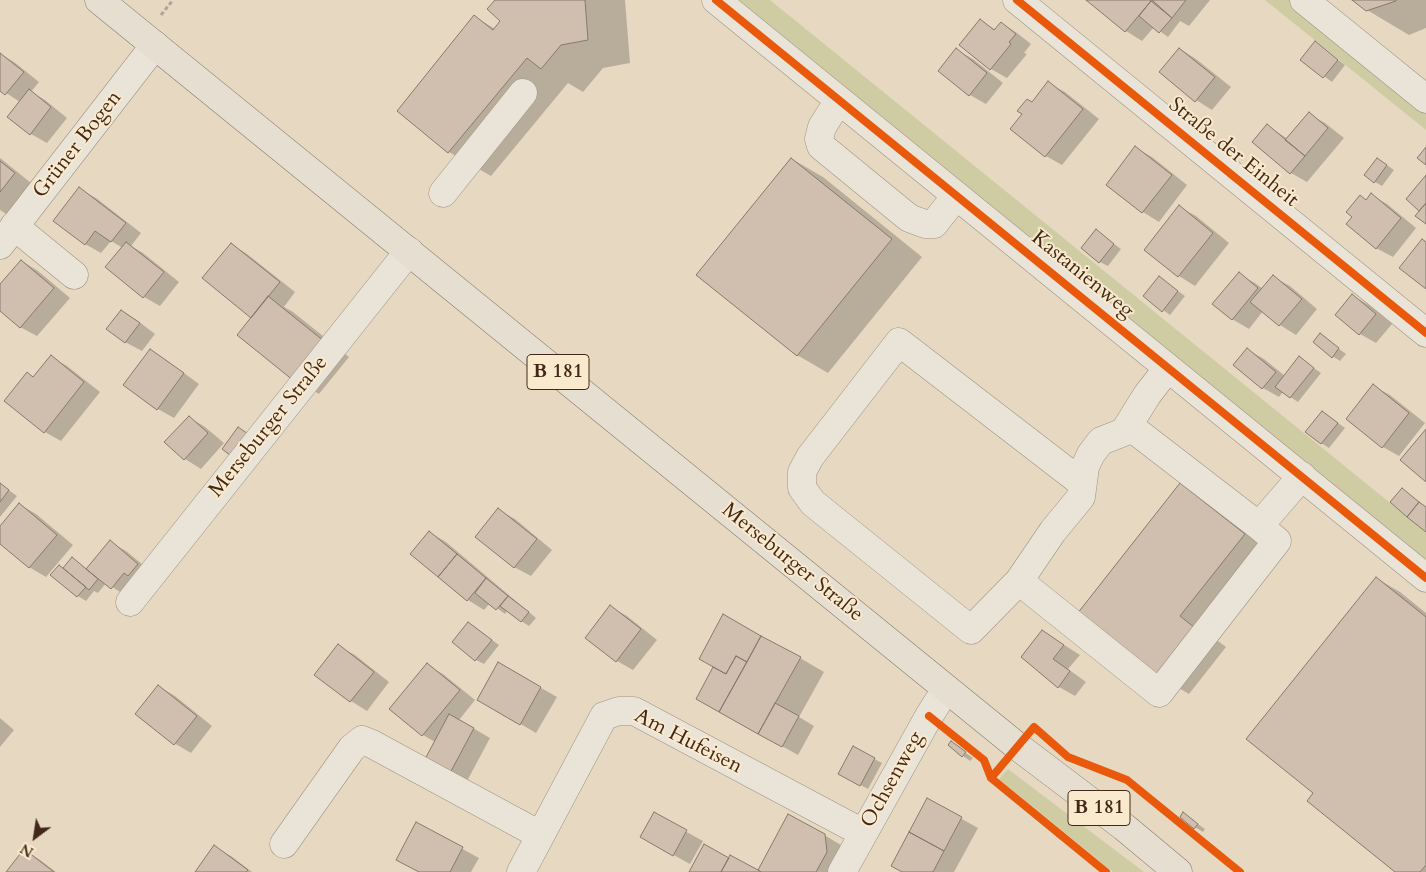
<!DOCTYPE html>
<meta charset="utf-8">
<style>
body{margin:0}
#map{position:relative;width:1426px;height:872px;overflow:hidden;background:#e7d9c1;font-family:Cardo,serif}
canvas{display:block}
.north{position:absolute;left:10px;top:812px;width:50px;height:50px;-webkit-text-stroke:4px #f9e9cd;paint-order:stroke;rotate:211deg;font-size:14px;font-weight:700;line-height:20px;text-align:center;color:#432819}
.north::after{content:'';display:block;margin:auto;width:18px;height:22px;background:#432819;clip-path:polygon(50% 0,100% 100%,50% 72%,0 100%)}
</style>
<div id="map">
<canvas width="1426" height="872"></canvas>
<div class="north">N</div>
</div>
<script>
const ctx = document.querySelector('canvas').getContext('2d');
ctx.lineJoin = 'round';
function paint(path, color) { ctx.fillStyle = color; ctx.fill(path, 'evenodd'); }
const poly = rows => new Path2D(rows.map(r => 'M' + r).join(''));
function strokePath(path, color, width, dash) { ctx.strokeStyle = color; ctx.lineWidth = width; ctx.lineCap = dash ? 'butt' : 'round'; ctx.setLineDash(dash || []); ctx.stroke(path); }
function label(font, color, halo, rows, align = 'center') {
  ctx.font = font + ' Cardo,serif'; ctx.lineWidth = 4; ctx.setLineDash([]); ctx.textBaseline = 'middle'; ctx.strokeStyle = halo; ctx.fillStyle = color; for (const [text, x, y, turn = 0] of rows) {
    ctx.save(); ctx.translate(x, y); ctx.rotate((+turn || 0) * Math.PI / 180); ctx.textAlign = isNaN(turn) ? turn : align; if (halo) ctx.strokeText(text, 0, 0); ctx.fillText(text, 0, 0); ctx.restore();
  }
}
const green = poly([
 [735,0,770,0,1426,532,1426,562],
 [1265,0,1294,0,1426,107,1426,130],
 [1008,769,1144,872,1113,872,999,779]
]);
const shadow = poly([
 [496,0,625,0,630,63,603,68,583,92,568,83,491,176,449,152,475,17,495,29,502,21],
 [1088,0,1210,0,1189,26,1180,21,1168,37,1154,27,1142,41,1126,31],
 [1354,0,1426,0,1426,28,1409,35,1367,10],
 [981,21,996,30,1001,23,1017,33,1031,44,1024,53,1027,54,1007,78,991,69,961,45],
 [1315,43,1345,65,1332,82,1302,60],
 [1180,49,1196,59,1231,87,1212,110,1196,100],
 [957,50,973,59,1003,83,986,104,970,95,940,71],
 [0,54,14,62,39,82,31,92,45,100,67,118,47,143,31,134,20,102,0,89],
 [1048,83,1065,92,1099,119,1062,165,1046,156,1032,103],
 [1309,114,1325,123,1344,138,1307,182,1291,173,1268,126,1288,139],
 [1136,148,1152,157,1187,185,1159,222,1143,212,1107,185],
 [0,158,31,183,6,214,0,210],
 [792,159,823,177,922,257,828,373,797,355],
 [1378,159,1394,170,1382,186,1375,182],
 [79,189,96,198,141,233,131,246,143,253,179,282,160,306,144,297,123,248,111,241,101,253,85,244],
 [1371,195,1387,204,1416,228,1393,257,1376,248,1366,201],
 [1179,207,1196,216,1229,243,1195,286,1179,276,1145,249],
 [1096,231,1121,249,1108,266,1100,262],
 [231,244,247,254,295,292,284,307,293,312,349,357,319,394,295,380,253,317],
 [22,261,38,271,70,298,37,336,20,327,0,309,0,286],
 [1239,274,1255,283,1263,289,1273,277,1290,286,1317,309,1296,335,1280,325,1263,311,1249,329,1232,319],
 [1159,277,1185,296,1170,315,1163,310],
 [1353,296,1369,305,1392,324,1376,343,1360,334,1337,314],
 [122,311,138,321,155,334,142,351,125,342],
 [1320,335,1346,354,1340,361,1332,356],
 [1248,350,1264,359,1285,376,1299,358,1321,373,1298,402,1283,392,1279,397,1263,388],
 [150,351,166,360,199,384,174,418,158,409],
 [51,357,67,366,100,392,61,441,45,432,5,401,27,373,35,378],
 [1373,386,1390,395,1425,423,1399,456,1383,447],
 [1323,412,1345,428,1329,448,1321,443],
 [189,417,205,427,224,443,201,469,185,459,166,442],
 [0,484,17,496,0,517],
 [1181,485,1212,503,1275,553,1210,635,1226,647,1189,694,1158,676],
 [1402,489,1426,507,1426,530],
 [19,504,36,514,73,545,46,577,29,567,0,543,0,528],
 [499,510,515,519,552,550,531,576,514,567],
 [429,532,446,542,536,618,529,626,521,621,508,610,505,614,490,603,484,610,468,600,411,554],
 [110,542,126,551,154,574,128,597,106,583,98,593,94,591,86,601,78,596,52,575,59,566,64,569,72,559,87,569],
 [1376,578,1400,592,1426,613,1426,872,1397,872,1315,793],
 [611,607,627,616,657,640,633,670,617,661],
 [468,623,499,645,484,664,476,660],
 [1058,641,1080,655,1068,669,1086,682,1075,696,1059,687,1022,657],
 [338,646,355,655,389,682,367,711,351,701,316,674],
 [800,658,824,672,799,717,814,726,798,755,697,699,715,667],
 [499,664,557,697,536,733,478,699],
 [427,665,443,674,475,700,459,720,490,738,466,783,441,770,435,742,423,735],
 [158,686,175,696,212,726,191,753,174,743],
 [0,718,14,730,0,747],
 [952,743,973,758,970,761,963,756],
 [874,759,882,763,868,789,840,774],
 [928,800,978,828,954,872,904,872],
 [654,814,703,841,690,864,641,837],
 [1184,814,1205,829,1203,832,1195,827],
 [417,824,479,858,471,872,420,872],
 [824,835,841,845,843,861,837,872,763,872],
 [214,847,231,856,252,872,196,872],
 [24,850,40,860,56,872,8,872]
]);
const building = poly([
 [495,0,585,0,588,40,561,45,541,69,527,58,448,153,397,111,474,15,493,30,500,21,487,9,495,0],
 [1086,0,1150,0,1151,1,1125,32,1086,0],
 [1152,0,1186,0,1172,18,1152,0],
 [1352,0,1396,0,1396,1,1366,11,1352,0],
 [1151,1,1172,18,1159,33,1139,16,1151,1],
 [980,19,994,30,1001,22,1016,34,1009,42,1011,44,990,70,959,45,980,19],
 [1315,41,1338,60,1323,78,1300,60,1315,41],
 [956,48,987,73,969,96,938,71,956,48],
 [1179,48,1215,77,1195,102,1159,72,1179,48],
 [0,53,24,72,5,95,0,91,0,53],
 [1048,81,1083,109,1045,157,1010,129,1022,114,1017,111,1027,99,1032,102,1048,81],
 [29,89,51,107,30,135,7,117,29,89],
 [1309,112,1328,128,1305,156,1285,140,1309,112],
 [1267,124,1305,156,1290,174,1252,142,1267,124],
 [1135,146,1172,175,1142,213,1106,185,1135,146],
 [1426,147,1426,165,1417,158,1426,147],
 [791,158,892,239,797,356,696,275,791,158],
 [1377,158,1387,165,1374,183,1364,175,1377,158],
 [0,161,15,173,0,192,0,161],
 [1426,175,1426,203,1419,211,1406,199,1426,175],
 [79,187,126,223,111,242,95,231,85,245,53,221,79,187],
 [1371,193,1401,218,1376,249,1346,224,1352,217,1346,212,1360,195,1366,200,1371,193],
 [1426,203,1426,224,1415,216,1426,203],
 [1179,205,1213,233,1178,277,1144,250,1179,205],
 [1096,229,1114,244,1099,263,1081,248,1096,229],
 [1422,239,1426,242,1426,289,1399,268,1422,239],
 [126,242,164,272,143,298,105,267,126,242],
 [231,243,280,282,251,318,202,278,231,243],
 [21,260,54,288,20,328,0,311,0,284,21,260],
 [1239,272,1258,288,1232,320,1212,304,1239,272],
 [1273,275,1302,299,1279,326,1250,302,1273,275],
 [1159,276,1178,291,1162,312,1143,296,1159,276],
 [1352,294,1376,314,1359,335,1335,315,1352,294],
 [268,296,325,342,294,381,237,335,268,296],
 [121,310,140,323,125,343,106,329,121,310],
 [1320,333,1339,348,1332,358,1313,342,1320,333],
 [1247,348,1276,372,1262,389,1233,365,1247,348],
 [150,349,184,373,157,410,123,385,150,349],
 [51,355,84,382,44,433,4,401,27,372,33,377,51,355],
 [1299,356,1314,368,1290,398,1275,387,1299,356],
 [1373,384,1409,413,1382,448,1346,419,1373,384],
 [1322,411,1338,423,1321,444,1305,432,1322,411],
 [189,416,208,433,184,460,164,442,189,416],
 [238,427,251,436,235,459,222,449,238,427],
 [1426,429,1426,482,1400,460,1426,429],
 [0,483,9,490,0,502,0,483],
 [1180,483,1245,534,1180,616,1195,628,1157,677,1077,614,1180,483],
 [1402,488,1419,502,1407,517,1390,502,1402,488],
 [1419,502,1426,507,1426,532,1407,517,1419,502],
 [19,503,57,535,29,568,0,544,0,526,19,503],
 [498,508,537,539,514,568,475,537,498,508],
 [429,531,457,554,438,577,410,554,429,531],
 [110,540,138,564,128,576,124,573,111,589,86,569,110,540],
 [457,554,486,578,467,601,438,577,457,554],
 [72,557,98,579,89,590,63,568,72,557],
 [59,565,86,587,77,597,50,575,59,565],
 [1376,577,1426,617,1426,865,1420,872,1395,872,1307,801,1313,793,1246,739,1376,577],
 [486,578,508,596,496,610,475,593,486,578],
 [508,596,529,612,521,622,500,606,508,596],
 [610,605,641,629,616,662,585,638,610,605],
 [723,614,761,636,747,662,736,656,726,674,699,659,723,614],
 [468,622,492,640,475,661,452,642,468,622],
 [1042,630,1064,645,1053,659,1070,671,1058,688,1021,657,1042,630],
 [761,636,801,657,758,734,719,712,761,636],
 [338,644,374,672,350,702,314,675,338,644],
 [736,656,747,662,719,712,696,699,713,667,726,674,736,656],
 [498,662,541,687,520,725,477,700,498,662],
 [427,663,460,690,422,736,389,709,427,663],
 [158,685,197,716,174,745,135,714,158,685],
 [775,703,799,716,782,747,758,734,775,703],
 [449,714,474,728,449,775,424,761,449,714],
 [951,741,966,752,962,757,948,745,951,741],
 [853,746,875,758,860,786,838,774,853,746],
 [927,798,962,817,944,851,909,832,927,798],
 [654,812,687,830,673,856,640,837,654,812],
 [1183,812,1198,824,1194,829,1180,817,1183,812],
 [788,814,825,834,827,852,816,872,761,872,758,870,788,814],
 [416,822,463,847,450,872,419,872,396,860,416,822],
 [909,832,944,851,933,872,902,872,891,866,909,832],
 [704,844,729,858,721,872,689,872,704,844],
 [214,845,248,870,246,872,195,872,214,845],
 [24,849,54,872,6,872,24,849],
 [730,855,758,870,761,872,721,872,730,855]
]);
const path = poly([
 [161,15,173,0]
]);
const minor = poly([
 [716,0,1426,578],
 [1017,0,1426,333],
 [1304,0,1426,99],
 [839,100,822,127,819,139,821,146,909,218,925,224,934,224,956,196],
 [443,193,523,93],
 [14,226,74,275],
 [0,245,155,45],
 [1168,368,1147,395,1124,432,1101,441,1091,454,1085,467,1081,497,1053,531,1019,581,1159,693,1277,541,1259,526,1302,476],
 [1128,425,1259,526],
 [1019,581,971,630,813,503,802,488,802,472,810,457,899,342,1082,483],
 [130,602,409,251],
 [284,844,352,748,362,740,372,744,540,835],
 [521,872,604,716,619,711,634,711,863,833],
 [842,872,929,716,946,689]
]);
const major = poly([
 [99,0,1017,746,1124,827,1178,872]
]);
const cycleway = poly([
 [716,0,1426,578],
 [1017,0,1426,333],
 [929,716,984,760,991,778,1106,872],
 [991,778,1034,727,1068,757,1127,780,1240,872]
]);
const shields = [
 [558,372,62],
 [1099,808,62]
];
const shieldNames = [
 ["B 181",558,372],
 ["B 181",1099,808]
];
const streetNames = [
 ["Grüner Bogen",78,145,-52],
 ["Straße der Einheit",1233,153,39],
 ["Kastanienweg",1082,275,39],
 ["Merseburger Straße",269,427,-51],
 ["Merseburger Straße",792,563,39],
 ["Am Hufeisen",688,742,27],
 ["Ochsenweg",893,780,-61]
];
paint(green, '#cfcca4');
paint(shadow, '#0003');
paint(building, '#d0beae');
strokePath(building, '#857a6c', 1);
strokePath(minor, '#9d9282', 29);
strokePath(major, '#857a6c', 29);
strokePath(path, '#aca49a', 3, [4, 2.5]);
strokePath(minor, '#eae3d7', 28);
strokePath(major, '#e6ded1', 28);
strokePath(cycleway, '#e8590c', 8);
for (const [x, y, w] of shields) { const box = new Path2D(); box.roundRect(x - w / 2, y - 17.5, w, 35, 4); ctx.fillStyle = '#f9e9cd'; ctx.fill(box); strokePath(box, '#432819', 1); }
label('bold 20px', '#432819', null, shieldNames);
label('21px', '#432819', '#f9e9cd', streetNames);
</script>
